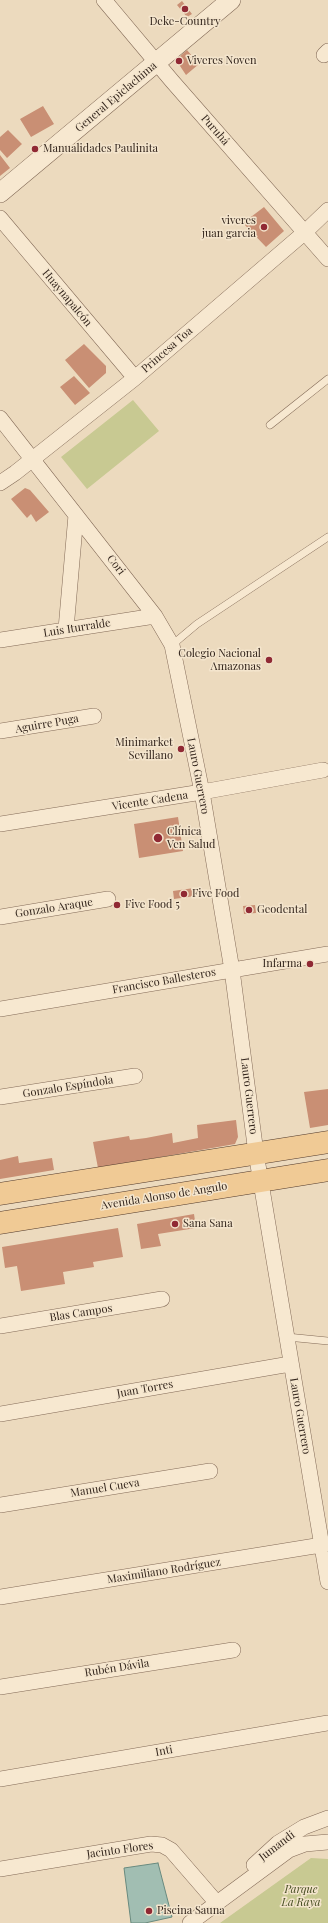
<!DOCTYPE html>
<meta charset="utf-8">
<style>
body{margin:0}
canvas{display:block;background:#ecdabe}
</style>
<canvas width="328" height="1923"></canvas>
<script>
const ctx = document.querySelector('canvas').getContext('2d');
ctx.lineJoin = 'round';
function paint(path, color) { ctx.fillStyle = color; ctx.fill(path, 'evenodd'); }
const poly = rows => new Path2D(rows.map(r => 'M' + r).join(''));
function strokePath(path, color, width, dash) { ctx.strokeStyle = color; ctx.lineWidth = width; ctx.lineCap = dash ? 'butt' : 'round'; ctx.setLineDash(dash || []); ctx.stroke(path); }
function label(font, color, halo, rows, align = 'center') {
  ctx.font = font + ' "Playfair Display",serif'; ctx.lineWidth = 3; ctx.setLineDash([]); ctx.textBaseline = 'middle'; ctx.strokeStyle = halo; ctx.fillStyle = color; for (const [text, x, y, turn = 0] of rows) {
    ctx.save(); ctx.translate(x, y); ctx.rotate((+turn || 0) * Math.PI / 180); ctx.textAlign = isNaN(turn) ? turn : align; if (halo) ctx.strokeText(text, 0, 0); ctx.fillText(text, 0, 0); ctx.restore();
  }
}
const green = poly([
 [133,400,159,431,87,489,61,457],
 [311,1858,328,1859,328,1923,220,1923]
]);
const water = poly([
 [158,1863,172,1917,145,1923,131,1923,124,1868,158,1863]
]);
const building = poly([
 [182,1,192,14,187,17,177,5],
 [187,50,199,64,186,75,176,60],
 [43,106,54,124,31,137,20,119],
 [8,130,22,144,7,158,0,150,0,137],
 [0,155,10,168,0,176],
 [264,207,284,231,266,247,243,223],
 [84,344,106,366,106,373,89,388,65,360],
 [74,376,90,393,75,405,60,387],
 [25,488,30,490,49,512,36,522,31,514,27,518,11,499],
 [178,817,183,851,139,858,134,824],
 [194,888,195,896,174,899,173,891],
 [255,905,256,913,244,914,243,906],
 [328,1089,328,1125,310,1128,304,1092],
 [236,1120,238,1137,235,1144,98,1168,93,1142,129,1136,130,1140,146,1138,172,1133,173,1143,198,1138,197,1125],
 [18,1156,19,1163,52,1158,54,1170,0,1179,0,1160],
 [194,1214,196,1228,158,1234,161,1246,141,1249,137,1224],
 [118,1228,123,1257,93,1262,94,1267,63,1272,65,1284,21,1291,17,1266,5,1268,2,1247]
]);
const service = poly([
 [270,425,328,379],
 [172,645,197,624,328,537],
 [287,1337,328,1341]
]);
const minor = poly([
 [104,0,172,81,328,259],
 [324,55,328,51],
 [0,218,135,378],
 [0,418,155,616,172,645,202,792,232,970,256,1153,328,1582],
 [0,483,15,473,135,378,304,233,328,210],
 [66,629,76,515],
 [0,640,155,616],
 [0,731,94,716],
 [0,824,202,792,323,770],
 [0,917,108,899],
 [0,1009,328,954],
 [0,1097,135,1076],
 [0,1326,162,1299],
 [0,1414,290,1364],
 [0,1505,210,1471],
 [0,1597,328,1544],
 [0,1687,233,1650],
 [0,1779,328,1723],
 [254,1865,278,1843,304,1827,328,1818],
 [0,1869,151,1844,162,1845,171,1850,216,1902],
 [190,1923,289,1850,305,1844,328,1842]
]);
const tertiary = poly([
 [0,193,231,0]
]);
const primary = poly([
 [0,1194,328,1142],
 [0,1223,328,1170]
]);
const markers = [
 [185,9,4,"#902934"],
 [179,61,4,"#902934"],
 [35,149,4,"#902934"],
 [264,227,4,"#902934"],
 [269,660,4,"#902934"],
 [181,749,4,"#902934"],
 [158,838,5,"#902934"],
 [184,894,4,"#902934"],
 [117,905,4,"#902934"],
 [249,910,4,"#902934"],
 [310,964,4,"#902934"],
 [175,1224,4,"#902934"],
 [149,1911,4,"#902934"]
];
const poiNames = [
 ["Deke-Country",185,22,"center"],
 ["Viveres Noven",187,61],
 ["Manualidades Paulinita",43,149],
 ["viveres",256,221,"right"],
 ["juan garcia",256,234,"right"],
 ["Colegio Nacional",261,654,"right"],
 ["Amazonas",261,667,"right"],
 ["Minimarket",173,743,"right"],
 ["Sevillano",173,756,"right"],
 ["Clínica",167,832],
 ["Ven Salud",167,845],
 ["Five Food",192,894],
 ["Five Food 5",125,905],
 ["Geodental",257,910],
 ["Infarma",302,964,"right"],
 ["Sana Sana",183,1224],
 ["Piscina Sauna",157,1911]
];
const streetNames = [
 ["General Epiclachima",116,97,-40],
 ["Puruhá",215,130,49],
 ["Huaynapalcón",67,298,50],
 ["Princesa Toa",167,350,-41],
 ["Cori",116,565,52],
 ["Luis Iturralde",77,628,-9],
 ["Aguirre Puga",47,724,-10],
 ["Lauro Guerrero",198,776,79],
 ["Vicente Cadena",150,801,-9],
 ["Gonzalo Araque",54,908,-9],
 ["Francisco Ballesteros",164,981,-10],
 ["Gonzalo Espíndola",68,1087,-9],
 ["Lauro Guerrero",249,1096,83],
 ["Avenida Alonso de Angulo",164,1196,-9],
 ["Blas Campos",81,1313,-9],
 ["Juan Torres",145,1389,-10],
 ["Lauro Guerrero",300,1416,80],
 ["Manuel Cueva",105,1488,-9],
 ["Maximiliano Rodríguez",164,1571,-9],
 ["Rubén Dávila",117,1668,-9],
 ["Inti",164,1751,-10],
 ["Jumandi",277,1846,-37],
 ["Jacinto Flores",120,1850,-8]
];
const parkNames = [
 ["Parque",301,1890],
 ["La Raya",301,1903]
];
paint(green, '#c8c992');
paint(water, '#a1beb2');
strokePath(water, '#698a7f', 1);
paint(building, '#c98f74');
strokePath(service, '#836a57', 8);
strokePath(minor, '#836a57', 16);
strokePath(tertiary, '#836a57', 20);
strokePath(primary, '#51392c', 23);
strokePath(service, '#f7e8d0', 7);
strokePath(minor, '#f7e8d0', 15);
strokePath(tertiary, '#f7e8d0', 19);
strokePath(primary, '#f0ca95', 22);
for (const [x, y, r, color] of markers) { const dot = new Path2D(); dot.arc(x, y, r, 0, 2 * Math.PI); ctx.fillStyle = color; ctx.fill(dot); strokePath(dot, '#f4e5cd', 1.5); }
label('11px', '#33251c', '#f4e5cd', poiNames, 'left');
label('11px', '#33251c', '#f4e5cd', streetNames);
label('italic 11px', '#484f23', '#f4e5cd', parkNames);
</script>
